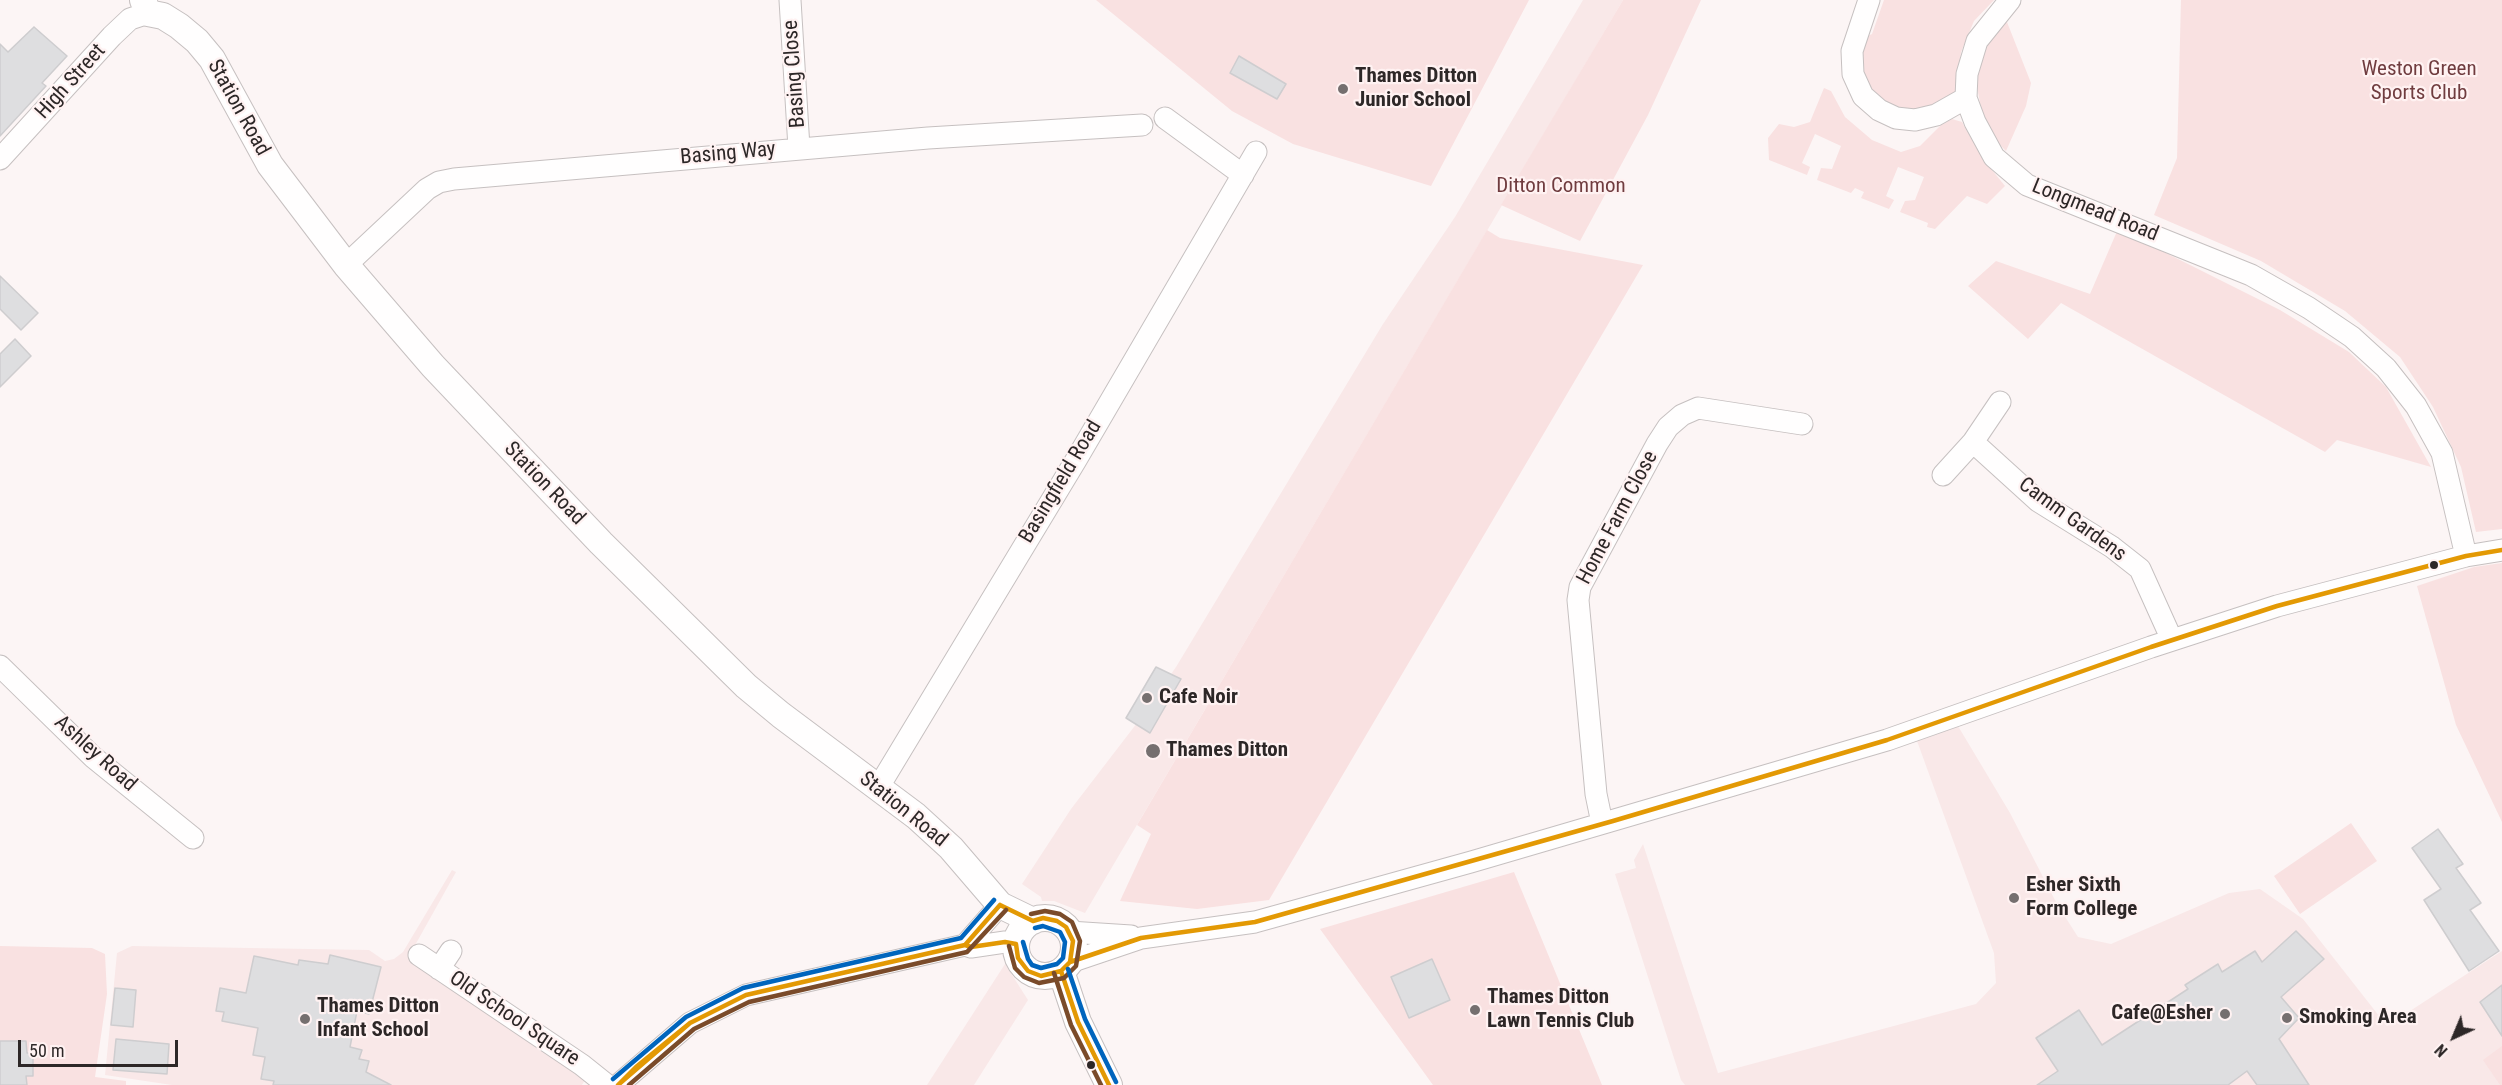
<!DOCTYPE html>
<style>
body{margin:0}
#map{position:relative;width:2502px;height:1085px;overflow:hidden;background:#fcf5f5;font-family:"Roboto Condensed",sans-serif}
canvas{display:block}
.north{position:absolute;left:2424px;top:1007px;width:60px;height:60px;-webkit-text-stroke:4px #fff2f2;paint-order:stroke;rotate:224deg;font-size:16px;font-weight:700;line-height:24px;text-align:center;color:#2d2727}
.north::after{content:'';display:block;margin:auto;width:21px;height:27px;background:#2d2727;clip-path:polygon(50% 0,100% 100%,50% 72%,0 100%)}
.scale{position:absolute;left:18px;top:1040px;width:160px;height:27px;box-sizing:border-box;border:3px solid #2d2727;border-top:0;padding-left:8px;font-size:18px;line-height:21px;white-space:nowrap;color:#2d2727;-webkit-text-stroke:4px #fff2f2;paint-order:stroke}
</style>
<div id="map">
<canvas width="2502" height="1085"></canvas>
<div class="north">N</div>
<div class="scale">50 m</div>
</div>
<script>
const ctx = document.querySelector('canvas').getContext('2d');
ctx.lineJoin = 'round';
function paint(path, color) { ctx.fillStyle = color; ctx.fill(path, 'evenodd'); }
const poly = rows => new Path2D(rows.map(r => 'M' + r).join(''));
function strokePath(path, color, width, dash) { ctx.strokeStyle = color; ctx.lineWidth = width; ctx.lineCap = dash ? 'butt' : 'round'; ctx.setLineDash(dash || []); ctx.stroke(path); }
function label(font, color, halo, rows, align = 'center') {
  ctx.font = font + ' "Roboto Condensed",sans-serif'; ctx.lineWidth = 4.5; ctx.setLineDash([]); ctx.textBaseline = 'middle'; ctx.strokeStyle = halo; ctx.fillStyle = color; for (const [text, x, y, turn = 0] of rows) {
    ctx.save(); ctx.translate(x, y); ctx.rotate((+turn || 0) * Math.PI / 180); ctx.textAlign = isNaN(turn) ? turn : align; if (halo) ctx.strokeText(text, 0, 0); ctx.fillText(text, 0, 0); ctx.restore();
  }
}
const built = poly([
 [1583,0,1623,0,1085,913,1054,901,1042,901,1041,897,1022,884,1071,809,1137,723,1176,667,1383,324,1455,217],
 [1952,716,2010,813,2057,904,2078,937,2111,944,2229,893,2260,889,2303,919,2387,1026,2502,951,2502,1085,1685,1085,1681,1080,1615,874,1636,868,1634,860,1643,844,1718,1073,1976,1004,1996,983,1994,953,1913,730],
 [452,870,456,872,409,956,586,1078,582,1085,172,1085,105,1075,117,953,132,946,369,950,385,961,394,959,403,952],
 [1005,964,1028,1000,974,1085,927,1085]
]);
const green = poly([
 [1096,0,1529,0,1431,186,1293,144,1232,111],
 [1623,0,1701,0,1648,115,1580,241,1501,205],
 [1884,0,1994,0,1974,21,1961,52,1957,89,1953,99,1906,113,1887,107,1863,82,1861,39,1872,34],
 [2181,0,2502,0,2502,529,2476,532,2461,467,2433,407,2400,357,2345,311,2261,261,2154,215,2177,158],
 [2007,22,2031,83,2026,106,2006,151,1995,140,1983,120,1975,75,1990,33],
 [1824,88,1831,91,1845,117,1872,140,1901,152,1920,146,1941,125,1952,119,1962,122,1983,159,2005,186,1987,204,1967,196,1935,229,1927,227,1928,223,1900,212,1905,201,1915,200,1924,177,1898,167,1886,196,1894,200,1889,209,1861,198,1864,192,1855,188,1851,193,1817,180,1821,168,1832,169,1841,146,1815,134,1802,163,1810,167,1807,175,1769,160,1768,138,1779,124,1794,127,1810,122],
 [2118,229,2280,310,2349,352,2386,387,2431,467,2337,440,2325,452,2061,303,2028,339,1968,286,1996,261,2090,294],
 [1487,230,1500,238,1643,265,1269,900,1197,909,1120,901,1151,834,1137,825],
 [2502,563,2502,822,2456,725,2417,586,2474,567],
 [2351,823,2377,861,2300,914,2274,876],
 [1514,872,1602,1085,1433,1085,1320,929],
 [0,946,92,948,105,954,107,994,95,1077,126,1081,126,1085,0,1085],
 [2502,1046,2502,1085,2500,1085,2483,1060]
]);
const building = poly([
 [34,27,67,56,42,83,46,86,0,136,0,44,8,52,34,27],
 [1239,56,1286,84,1277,99,1230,73,1239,56],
 [0,276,38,313,21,330,0,309,0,276],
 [15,339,31,356,0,387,0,354,15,339],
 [1156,667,1181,679,1150,733,1126,718,1156,667],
 [2438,829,2463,864,2456,868,2481,903,2470,910,2499,951,2469,971,2424,900,2441,889,2412,848,2438,829],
 [2296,931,2324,959,2281,997,2299,1018,2279,1039,2309,1085,2257,1085,2247,1071,2228,1085,2037,1085,2058,1071,2036,1038,2079,1010,2102,1045,2188,989,2185,985,2218,964,2222,972,2255,951,2262,962,2296,931],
 [330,955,381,967,369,1014,357,1011,350,1047,362,1050,359,1059,369,1061,366,1072,391,1085,273,1085,274,1081,261,1079,265,1057,253,1055,258,1028,222,1021,224,1012,216,1011,220,988,246,993,254,956,298,965,299,960,328,964,330,955],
 [1432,959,1450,1000,1409,1018,1391,977,1432,959],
 [2502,985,2502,1036,2480,1002,2502,985],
 [115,988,136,990,133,1027,111,1025,115,988],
 [116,1039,169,1044,167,1074,113,1070,116,1039],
 [0,1041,26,1041,27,1053,33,1053,33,1076,26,1076,27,1085,0,1085,0,1041]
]);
const minor = poly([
 [790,0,799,148],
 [1869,0,1852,51,1853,74,1863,96,1879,110,1896,118,1915,120,1936,115,1966,98],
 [2010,0,1977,41,1967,74,1966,98,1975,122,1994,157,2027,185,2251,275,2309,308,2352,337,2386,368,2416,406,2442,453,2466,556],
 [1165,118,1243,175],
 [0,159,112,36,130,19,148,13],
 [346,265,427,189,439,182,454,179,928,138,1142,125],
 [1973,442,2038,501,2112,547,2140,569,2172,640],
 [1943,475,1973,442,2000,402],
 [0,666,93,757,193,838],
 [878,788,1076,460,1256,152],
 [1602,823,1596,794,1578,600,1580,587,1657,444,1668,427,1682,415,1698,408,1802,424],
 [1069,932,1131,936],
 [965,945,1000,905],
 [419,955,582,1065,607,1085],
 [1070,962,1141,938,1255,922,1471,862,1887,740,2151,647,2277,606,2466,556,2502,550],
 [439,969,451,951],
 [618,1085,690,1023,746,995,965,945,971,947,1005,942,1016,944]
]);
const major = poly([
 [143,0,148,13,163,16,179,26,197,41,212,59,270,165,346,265,433,366,601,543,746,686,781,715,916,816,951,848,1000,905,1033,921],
 '1016 947a29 29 0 1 1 58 0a29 29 0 1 1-58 0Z',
 [1061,971,1078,1022,1109,1085]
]);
const bus1 = poly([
 [1000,905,1033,921,1043,918,1057,921,1066,927,1073,941,1070,962,1061,971,1041,976,1028,971,1018,958,1016,944,1005,942,971,947,965,945,1000,905],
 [1061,971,1070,962,1141,938,1255,922,1613,821,1887,740,2151,647,2277,606,2466,556,2502,550],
 [1061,971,1078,1022,1109,1085],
 [746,995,965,945],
 [746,995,965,945],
 [690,1023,618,1085,636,1067,690,1023],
 [690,1023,746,995],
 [690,1023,746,995]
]);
const bus2 = poly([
 [1009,946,1015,968,1024,977,1039,983,1064,978,1076,966,1080,941,1072,922,1060,914,1045,911,1031,914],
 [1054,973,1071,1025,1101,1085],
 [629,1085,694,1029,749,1002,967,952,1006,910]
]);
const bus3 = poly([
 [1023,942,1028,959,1032,965,1041,968,1057,964,1063,958,1065,942,1060,932,1043,926,1035,928],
 [1068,969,1085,1019,1116,1082],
 [613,1079,686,1017,743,988,961,938,994,900]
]);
const markers = [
 [1343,89,6,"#756f6f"],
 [2434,565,5,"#2d2727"],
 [1147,698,6,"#756f6f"],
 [1153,751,8,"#756f6f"],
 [2014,898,6,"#756f6f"],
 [1475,1010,6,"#756f6f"],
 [2225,1014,6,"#756f6f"],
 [2287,1018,6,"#756f6f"],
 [305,1019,6,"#756f6f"],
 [1091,1065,5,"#2d2727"]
];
const parkNames = [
 ["Weston Green",2419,70],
 ["Sports Club",2419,94],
 ["Ditton Common",1561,187]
];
const streetNames = [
 ["Basing Close",795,74,-94],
 ["High Street",71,82,-48],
 ["Station Road",238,108,61],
 ["Basing Way",728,154,-5],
 ["Longmead Road",2095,211,22],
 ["Basingfield Road",1061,482,-59],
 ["Station Road",544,484,46],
 ["Home Farm Close",1618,518,-62],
 ["Camm Gardens",2072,520,36],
 ["Ashley Road",95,754,42],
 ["Station Road",903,810,39],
 ["Old School Square",514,1019,34]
];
const poiNames = [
 ["Thames Ditton",1355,77],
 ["Junior School",1355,101],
 ["Cafe Noir",1159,698],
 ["Thames Ditton",1166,751],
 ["Esher Sixth",2026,886],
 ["Form College",2026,910],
 ["Thames Ditton",1487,998],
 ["Lawn Tennis Club",1487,1022],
 ["Thames Ditton",317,1007],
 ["Infant School",317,1031],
 ["Cafe@Esher",2213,1014,"right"],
 ["Smoking Area",2299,1018]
];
paint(built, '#f9e8e8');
paint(green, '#f9e1e1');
paint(building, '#dedee0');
strokePath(building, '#cecdcf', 1.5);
strokePath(minor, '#c6c0c0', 23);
strokePath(major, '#c6c0c0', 28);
strokePath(minor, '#fffefe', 21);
strokePath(major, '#fffefe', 26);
strokePath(bus1, '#e39904', 4.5);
strokePath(bus2, '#7a4b2a', 4.5);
strokePath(bus3, '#0065bd', 4.5);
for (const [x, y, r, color] of markers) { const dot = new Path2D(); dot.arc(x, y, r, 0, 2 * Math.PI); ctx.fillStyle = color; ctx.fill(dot); strokePath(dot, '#fff2f2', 2); }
label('21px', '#703c3f', '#fff2f2', parkNames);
label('21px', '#2d2727', '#fff2f2', streetNames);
label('bold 21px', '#2d2727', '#fff2f2', poiNames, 'left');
</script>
